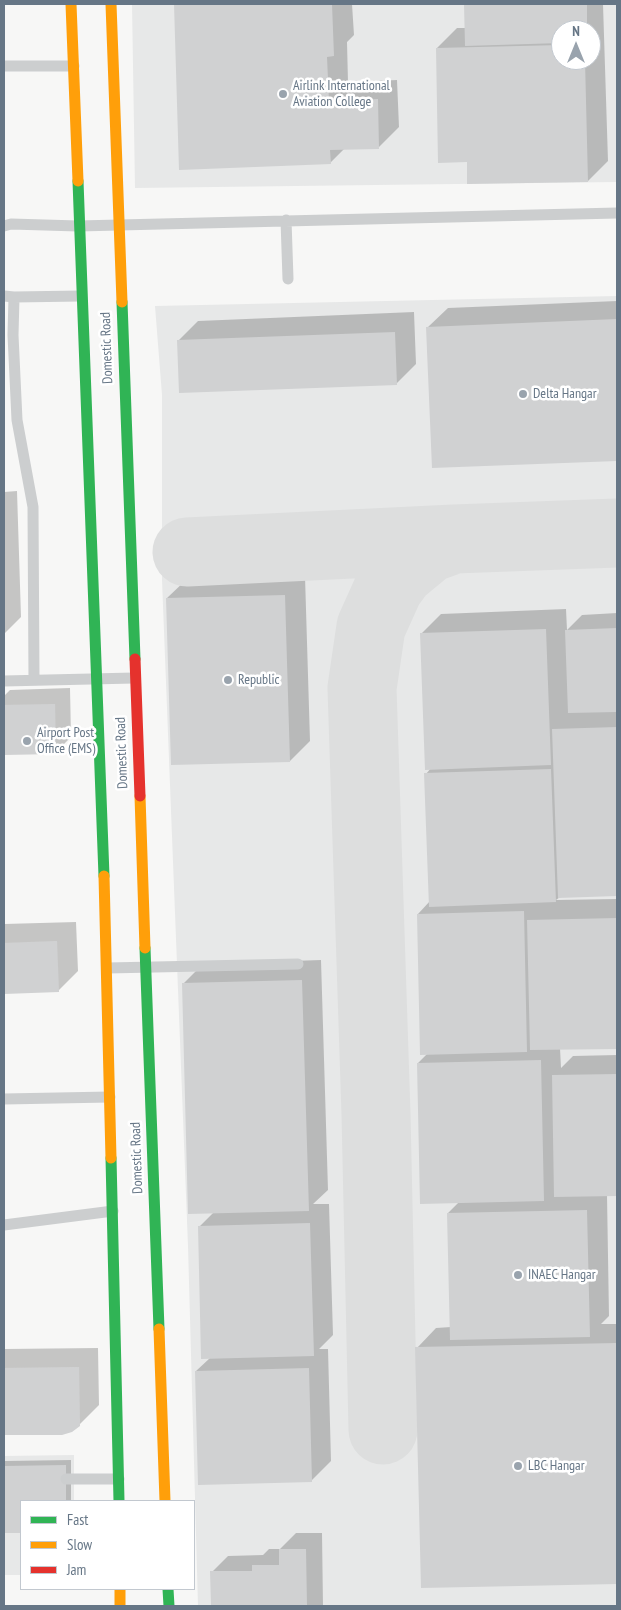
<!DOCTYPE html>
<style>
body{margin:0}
#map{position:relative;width:621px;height:1610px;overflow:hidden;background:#f7f7f6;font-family:"PT Sans Narrow",sans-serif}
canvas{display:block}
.frame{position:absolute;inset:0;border:5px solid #667686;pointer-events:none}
.legend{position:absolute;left:20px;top:1500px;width:175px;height:90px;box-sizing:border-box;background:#fff;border:1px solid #c2c8cf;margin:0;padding:6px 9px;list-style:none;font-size:15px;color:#667686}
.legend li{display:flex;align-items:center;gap:10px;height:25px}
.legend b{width:25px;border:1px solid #c2c8cf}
.north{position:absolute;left:551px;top:20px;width:50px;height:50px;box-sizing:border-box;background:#fff;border:1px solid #c2c8cf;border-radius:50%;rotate:0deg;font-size:14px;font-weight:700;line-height:20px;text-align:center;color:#667686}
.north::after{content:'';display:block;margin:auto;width:18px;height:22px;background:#99a3ad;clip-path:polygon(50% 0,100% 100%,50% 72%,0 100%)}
</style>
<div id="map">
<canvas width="621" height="1610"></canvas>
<div class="frame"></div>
<ul class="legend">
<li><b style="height:6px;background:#30b455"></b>Fast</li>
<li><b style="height:6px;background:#ff9f0a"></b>Slow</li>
<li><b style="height:6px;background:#e5322d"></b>Jam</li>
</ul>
<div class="north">N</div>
</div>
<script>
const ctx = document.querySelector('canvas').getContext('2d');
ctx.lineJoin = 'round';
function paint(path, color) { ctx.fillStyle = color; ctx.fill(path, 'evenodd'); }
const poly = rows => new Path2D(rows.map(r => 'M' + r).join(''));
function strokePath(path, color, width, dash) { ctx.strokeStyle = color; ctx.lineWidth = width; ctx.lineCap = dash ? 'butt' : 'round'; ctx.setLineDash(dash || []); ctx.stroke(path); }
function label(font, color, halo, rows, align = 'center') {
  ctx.font = font + ' "PT Sans Narrow",sans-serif'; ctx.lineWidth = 5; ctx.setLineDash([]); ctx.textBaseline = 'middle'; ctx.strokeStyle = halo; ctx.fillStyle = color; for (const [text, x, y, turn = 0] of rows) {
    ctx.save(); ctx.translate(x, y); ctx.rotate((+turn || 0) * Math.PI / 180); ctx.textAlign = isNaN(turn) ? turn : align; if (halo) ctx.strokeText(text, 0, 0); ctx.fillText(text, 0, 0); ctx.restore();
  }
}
const built = poly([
 [132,4,617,4,617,182,135,188],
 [561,30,591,30,591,60,561,60],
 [617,296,617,1606,198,1606,188,1246,162,580,162,395,155,306],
 [74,1455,74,1501,21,1501,21,1575,4,1575,4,1456]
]);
const shadow = poly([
 [175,4,352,4,354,35,347,42,348,82,397,80,399,127,379,147,345,148,330,163,181,169],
 [465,4,603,4,608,161,588,181,468,161,437,48,457,28,465,28],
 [561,30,591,30,591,60,561,60],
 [617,301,617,459,433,467,428,327,448,308],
 [414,312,416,364,396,384,178,341,198,321],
 [17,491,21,617,4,634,4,492],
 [305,576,310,741,290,761,167,598,187,579],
 [566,609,567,630,582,615,617,613,617,895,560,897,556,900,617,899,617,1047,560,1048,561,1068,573,1056,617,1055,617,1194,607,1195,609,1316,601,1324,617,1324,617,1583,422,1587,417,1348,436,1328,451,1327,448,1213,459,1202,418,1063,428,1053,418,914,430,901,426,774,431,768,421,634,441,614],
 [70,688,71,737,55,753,4,754,4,696,10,690],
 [76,922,78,971,58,991,4,992,4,924],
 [321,960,328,1190,313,1204,329,1204,333,1335,319,1349,328,1349,331,1461,311,1481,196,1371,210,1358,199,1227,214,1212,183,984,203,964],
 [98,1348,99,1405,79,1425,61,1433,4,1434,4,1349],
 [71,1460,71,1501,21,1501,21,1532,4,1532,4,1461],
 [296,1533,322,1533,323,1606,212,1606,212,1572,228,1556,263,1555,269,1549,280,1549]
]);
const taxiway = poly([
 [187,552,454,539],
 [383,1430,376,1114,362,688,371,627,389,587,400,572,429,548,454,539,617,533]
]);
const building = poly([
 [174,4,332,4,334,56,327,57,329,101,378,99,379,149,330,150,331,164,179,170],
 [464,4,587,4,587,30,561,30,561,43,465,46],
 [561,45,561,60,585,60,588,182,467,184,467,162,438,163,436,48],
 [617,319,617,461,432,468,426,327],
 [395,332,397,385,179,393,177,340],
 [285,595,290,762,171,765,166,598],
 [617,628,617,712,568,713,565,630],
 [546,629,551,765,425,770,420,633],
 [55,704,56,754,4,755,4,705],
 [617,727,617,896,558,898,552,729],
 [551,769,556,902,429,907,424,773],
 [524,911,527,1052,420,1055,417,914],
 [617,918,617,1049,530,1050,527,920],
 [57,941,59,992,4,994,4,943],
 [302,980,309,1211,188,1214,182,983],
 [541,1060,544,1201,420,1204,417,1063],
 [617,1074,617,1196,554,1197,552,1075],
 [587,1210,590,1337,450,1340,447,1213],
 [310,1223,314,1356,201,1359,198,1226],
 [617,1343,617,1584,421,1588,415,1347],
 [79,1367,80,1426,72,1432,62,1435,4,1435,4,1368],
 [309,1368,312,1482,198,1485,195,1371],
 [66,1465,66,1501,21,1501,21,1533,4,1533,4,1466],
 [279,1549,306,1549,307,1606,211,1606,210,1571,252,1571,252,1565,279,1565]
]);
const lane = poly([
 [4,66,74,66],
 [286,220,288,279],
 [4,226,11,224,78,226,617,213],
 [4,296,14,297,13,335,17,420,33,507,34,680],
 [14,297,81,296],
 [4,681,134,678],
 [107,968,298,964],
 [4,1099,110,1097],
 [4,1225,113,1211],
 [66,1479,119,1479]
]);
const fast = poly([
 [78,181,104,876],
 [122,302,135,659],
 [145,948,159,1329],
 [111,1158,119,1501],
 [168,1589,169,1606]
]);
const slow = poly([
 [71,4,78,181],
 [111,4,122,302],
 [140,796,145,948],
 [104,876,111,1158],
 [159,1329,165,1501],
 [120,1589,120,1606]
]);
const jam = poly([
 [135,659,140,796]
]);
const markers = [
 [283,94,5,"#99a3ad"],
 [523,394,5,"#99a3ad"],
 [228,680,5,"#99a3ad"],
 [27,741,5,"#99a3ad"],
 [518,1275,5,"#99a3ad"],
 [518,1466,5,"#99a3ad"]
];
const poiNames = [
 ["Airlink International",293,86],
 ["Aviation College",293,102],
 ["Delta Hangar",533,394],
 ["Republic",238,680],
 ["Airport Post",37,733],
 ["Office (EMS)",37,749],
 ["INAEC Hangar",528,1275],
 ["LBC Hangar",528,1466]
];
const streetNames = [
 ["Domestic Road",107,348,-92],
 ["Domestic Road",122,753,-92],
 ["Domestic Road",137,1158,-92]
];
paint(built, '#e7e8e8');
paint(shadow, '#0003');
strokePath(taxiway, '#dddede', 69);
paint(building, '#d0d1d2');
strokePath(lane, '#cccecf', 11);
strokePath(fast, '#30b455', 11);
strokePath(slow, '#ff9f0a', 11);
strokePath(jam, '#e5322d', 11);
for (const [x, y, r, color] of markers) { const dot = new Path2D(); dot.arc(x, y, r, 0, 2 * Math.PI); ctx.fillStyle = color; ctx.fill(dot); strokePath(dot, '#fff', 2); }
label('14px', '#667686', '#fff', poiNames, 'left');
label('14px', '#667686', '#fff', streetNames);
</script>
